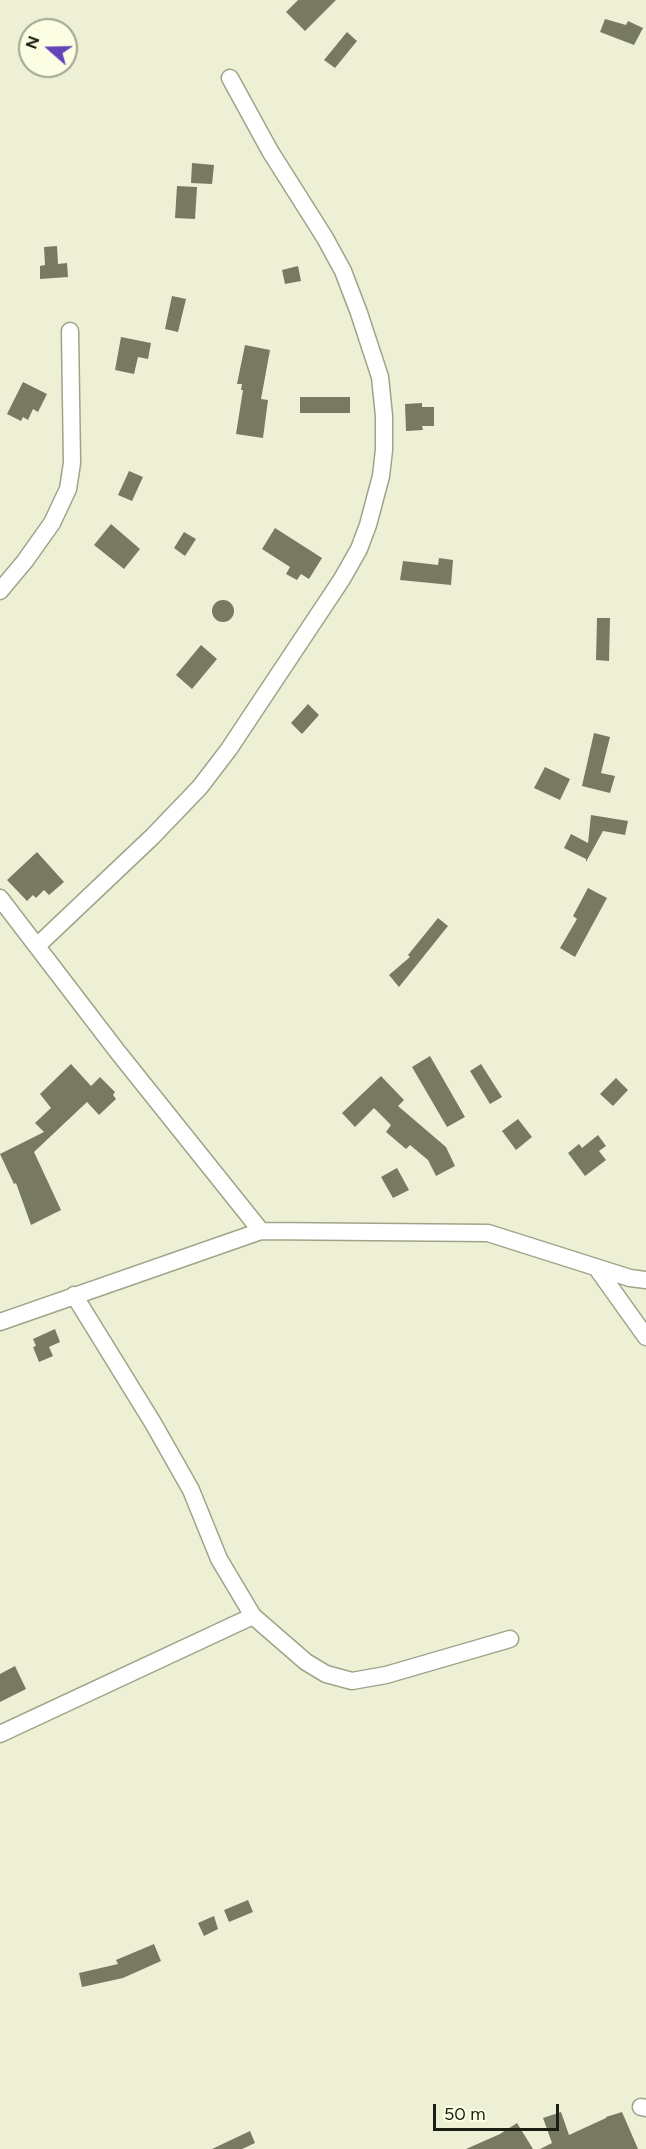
<!DOCTYPE html>
<style>
body{margin:0}
#map{position:relative;width:646px;height:2149px;overflow:hidden;background:#eef0d5;font-family:Figtree,sans-serif}
canvas{display:block}
.north{position:absolute;left:18px;top:18px;width:60px;height:60px;box-sizing:border-box;background:#fbfee2;border:2px solid #a2a490;border-radius:50%;rotate:290deg;font-size:16px;font-weight:700;line-height:24px;text-align:center;color:#1d1e14}
.north::after{content:'';display:block;margin:auto;width:21px;height:27px;background:#6442ba;clip-path:polygon(50% 0,100% 100%,50% 72%,0 100%)}
.scale{position:absolute;left:433px;top:2104px;width:126px;height:27px;box-sizing:border-box;border:3px solid #1d1e14;border-top:0;padding-left:8px;font-size:18px;line-height:21px;white-space:nowrap;color:#1d1e14;-webkit-text-stroke:4px #fbfee2;paint-order:stroke}
</style>
<div id="map">
<canvas width="646" height="2149"></canvas>
<div class="north">N</div>
<div class="scale">50 m</div>
</div>
<script>
const ctx = document.querySelector('canvas').getContext('2d');
ctx.lineJoin = 'round';
function paint(path, color) { ctx.fillStyle = color; ctx.fill(path, 'evenodd'); }
const poly = rows => new Path2D(rows.map(r => 'M' + r).join(''));
function strokePath(path, color, width, dash) { ctx.strokeStyle = color; ctx.lineWidth = width; ctx.lineCap = dash ? 'butt' : 'round'; ctx.setLineDash(dash || []); ctx.stroke(path); }
const building = poly([
 [298,0,336,0,305,31,286,12],
 [605,19,626,25,628,21,643,28,634,45,600,32],
 [347,32,357,41,335,68,324,60],
 [192,163,214,165,212,184,191,183],
 [177,186,197,187,195,219,175,218],
 [57,246,58,264,67,263,68,277,40,279,40,266,45,265,44,247],
 [298,266,301,281,285,284,282,270],
 [172,296,186,299,178,332,165,329],
 [121,337,151,343,148,359,138,357,134,374,115,370],
 [245,345,270,350,261,399,268,400,263,438,236,434,243,390,241,390,242,384,237,384],
 [23,382,47,394,38,412,33,409,28,420,23,417,21,421,7,414],
 [300,397,350,397,350,413,300,413],
 [422,403,422,407,434,407,434,426,422,426,423,430,406,431,405,404],
 [129,471,143,477,132,501,118,495],
 [111,524,140,549,124,569,94,545],
 [275,528,322,558,309,579,301,574,297,580,286,574,290,567,262,549],
 [184,532,196,539,185,556,174,548],
 [439,558,453,560,451,585,400,580,403,561,438,565],
 '212 611a11 11 0 1 1 22 0a11 11 0 1 1-22 0Z',
 [597,618,610,618,609,661,596,660],
 [201,645,217,659,192,689,176,675],
 [308,704,319,715,302,734,291,723],
 [594,733,610,737,601,773,615,776,610,793,582,786],
 [545,767,570,779,560,800,534,788],
 [591,815,628,821,625,835,603,831,586,862,586,859,564,848,571,834,588,843],
 [37,852,64,882,49,895,44,890,36,898,33,895,27,901,7,880],
 [588,888,607,898,575,957,560,948,577,919,573,916],
 [438,918,448,926,399,987,389,975,410,957,408,955],
 [430,1056,465,1117,447,1127,412,1067],
 [71,1064,91,1086,100,1077,115,1092,113,1095,116,1099,99,1115,87,1102,34,1152,61,1210,31,1225,16,1183,14,1184,0,1154,44,1132,35,1123,51,1108,40,1094],
 [481,1064,502,1097,490,1104,470,1071],
 [381,1076,404,1100,398,1106,446,1147,455,1166,436,1176,428,1160,410,1145,406,1149,386,1132,391,1125,374,1108,355,1127,342,1113],
 [616,1078,628,1090,613,1106,600,1094],
 [518,1119,532,1137,516,1150,502,1131],
 [598,1135,606,1146,599,1151,606,1160,585,1176,568,1153,579,1144,582,1148],
 [397,1168,409,1190,393,1198,381,1177],
 [55,1329,60,1342,49,1347,53,1356,39,1362,33,1347,36,1346,33,1339],
 [15,1666,26,1689,0,1702,0,1674],
 [248,1900,253,1912,229,1922,224,1910],
 [214,1916,218,1929,204,1936,198,1923],
 [154,1944,161,1961,123,1978,82,1987,79,1973,118,1964,116,1960],
 [561,2112,569,2135,606,2118,606,2117,622,2112,638,2149,540,2149,552,2143,543,2118],
 [517,2123,533,2149,466,2149,500,2134],
 [250,2131,255,2143,242,2149,212,2149]
]);
const minor = poly([
 [0,591,25,561,52,523,68,489,72,463,70,331],
 [0,898,117,1051,261,1231],
 [37,946,152,837,200,787,229,749,342,579,359,549,368,525,381,476,384,450,384,416,380,377,359,313,343,271,325,238,270,151,230,78],
 [596,1267,646,1337],
 [0,1322,261,1231,488,1233,630,1278,646,1280],
 [253,1616,306,1662,326,1674,352,1681,386,1675,510,1639],
 [0,1734,253,1616,219,1559,191,1490,153,1423,74,1295],
 [641,2107,646,2108]
]);
paint(building, '#777961');
strokePath(minor, '#a1a389', 19);
strokePath(minor, '#fff', 16);
</script>
